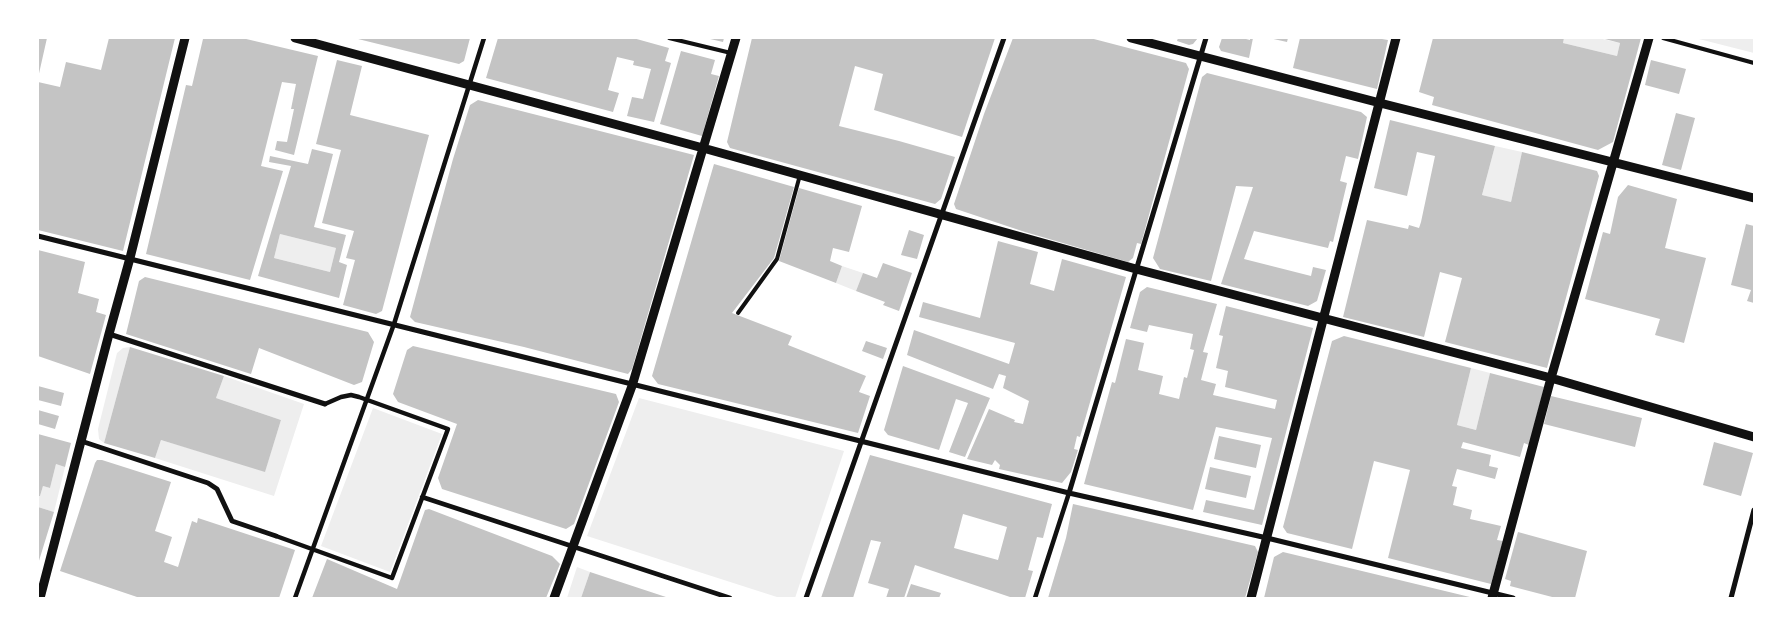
<!DOCTYPE html>
<style>
body{margin:0}
#map{position:relative;width:1792px;height:636px;overflow:hidden;background:#fff;font-family:"Public Sans",sans-serif}
canvas{display:block}
.frame{position:absolute;inset:0;border:39px solid #fff;pointer-events:none}
</style>
<div id="map">
<canvas width="1792" height="636"></canvas>
<div class="frame"></div>
</div>
<script>
const ctx = document.querySelector('canvas').getContext('2d');
ctx.lineJoin = 'round';
function paint(path, color) { ctx.fillStyle = color; ctx.fill(path, 'evenodd'); }
const poly = rows => new Path2D(rows.map(r => 'M' + r).join(''));
function strokePath(path, color, width, dash) { ctx.strokeStyle = color; ctx.lineWidth = width; ctx.lineCap = dash ? 'butt' : 'round'; ctx.setLineDash(dash || []); ctx.stroke(path); }
const green = poly([
 [1564,38,1598,38,1620,43,1617,56,1563,43],
 [1695,38,1754,38,1754,53],
 [1495,146,1522,152,1511,202,1482,195],
 [280,234,336,248,330,272,274,258],
 [842,266,863,273,856,291,836,283],
 [130,347,104,443,99,439,98,429,117,353,123,348],
 [1471,368,1490,373,1476,430,1457,425],
 [224,376,304,404,274,496,155,458,161,440,265,471,281,420,216,398],
 [639,398,844,451,795,598,780,598,587,536],
 [373,408,442,434,390,572,321,546],
 [56,464,65,467,54,512,38,507,38,496,40,496,43,486,50,488],
 [577,567,590,572,581,598,567,598]
]);
const building = poly([
 [38,38,47,38,38,78],
 [109,38,175,38,123,251,38,230,38,82,60,87,66,62,101,70],
 [206,38,242,38,318,56,294,155,275,150,277,141,287,142,294,109,291,109,296,84,282,82,261,166,283,171,250,280,146,254,186,85,192,86,203,39],
 [354,38,470,38,464,61,459,64],
 [498,38,633,38,669,48,665,61,671,63,654,122,627,116,632,97,643,99,651,69,633,65,634,61,617,57,608,90,619,93,613,112,486,78],
 [706,38,724,38,723,42],
 [752,38,995,38,962,137,874,110,883,74,855,66,839,126,899,141,955,157,941,199,935,204,730,148,727,142],
 [1013,38,1090,38,1186,63,1189,69,1141,244,1137,243,1133,258,1128,262,1025,232,956,209,954,204,984,114],
 [1178,38,1198,38,1193,44,1189,45,1177,41],
 [1222,38,1242,38,1250,40,1250,38,1253,38,1249,58,1221,51,1219,47],
 [1269,38,1288,38,1287,42],
 [1300,38,1376,38,1388,40,1377,89,1293,68],
 [1433,38,1564,38,1563,43,1617,56,1620,43,1601,38,1641,38,1613,142,1598,150,1432,105,1434,97,1419,92],
 [681,51,715,60,711,74,719,76,702,136,660,124],
 [337,60,362,66,350,115,429,135,382,311,376,314,343,305,355,260,346,258,354,231,322,223,341,150,316,144],
 [1651,60,1686,69,1679,94,1645,85],
 [1207,73,1361,112,1367,117,1358,159,1346,156,1340,181,1347,183,1333,242,1330,241,1328,248,1254,231,1244,259,1311,276,1313,267,1326,270,1317,301,1308,306,1221,284,1253,187,1236,186,1211,281,1160,269,1153,258,1202,77],
 [478,100,694,155,632,369,628,374,524,347,415,322,410,317,453,159,470,105],
 [1676,113,1695,118,1681,170,1662,165],
 [1390,120,1495,146,1482,195,1511,202,1522,152,1597,171,1599,176,1547,368,1445,342,1462,278,1440,272,1424,337,1343,317,1367,220,1408,229,1409,225,1419,228,1421,222,1435,156,1417,152,1407,196,1374,188],
 [312,149,333,154,314,227,346,235,339,262,347,265,339,298,258,276,291,166,269,162,270,156,308,164],
 [280,234,336,248,330,272,274,258],
 [714,164,794,187,774,258,732,313,792,336,788,345,866,376,859,392,870,396,858,433,658,384,652,376],
 [1628,185,1677,199,1665,248,1706,258,1684,343,1655,335,1660,319,1585,299,1603,232,1610,234,1618,197],
 [799,188,862,206,849,252,833,248,830,261,842,266,836,283,779,261],
 [1746,224,1754,226,1754,303,1747,301,1751,290,1731,285],
 [909,230,924,235,917,259,901,255],
 [998,241,1038,252,1030,284,1054,291,1062,259,1126,277,1080,437,1077,436,1074,449,1078,450,1071,472,1062,483,999,469,1000,465,995,460,992,465,967,459,989,409,1015,420,1014,422,1023,424,1029,401,1003,388,1006,376,999,374,993,389,907,355,914,330,1009,364,1015,343,919,317,923,302,980,318],
 [38,250,85,262,78,293,99,299,96,312,106,315,90,374,38,356],
 [883,263,912,273,899,311,883,305,885,302,856,291,863,273,877,278],
 [145,277,368,332,374,342,362,382,354,385,259,348,251,374,126,334,139,281],
 [1147,287,1217,304,1203,352,1208,353,1201,380,1216,384,1213,395,1275,409,1277,400,1225,387,1228,371,1216,368,1223,336,1219,335,1226,306,1313,328,1262,525,1203,512,1206,500,1254,510,1272,438,1216,427,1193,510,1084,484,1112,382,1115,383,1126,339,1144,343,1138,370,1163,376,1159,394,1179,399,1184,377,1187,378,1194,350,1190,349,1193,334,1149,325,1147,332,1130,328,1140,292],
 [1344,336,1471,368,1457,425,1476,430,1490,373,1544,387,1529,445,1524,443,1520,457,1463,442,1461,448,1491,455,1489,466,1498,468,1495,479,1457,469,1452,486,1457,487,1453,505,1472,510,1470,519,1501,526,1497,540,1503,541,1491,584,1388,558,1410,470,1374,461,1352,549,1287,533,1283,527,1332,341],
 [866,341,887,348,883,359,862,351],
 [413,346,616,394,619,402,574,524,566,529,442,489,438,478,457,424,398,402,393,394,407,350],
 [130,347,224,376,216,398,281,420,265,472,161,440,155,458,104,443],
 [903,366,990,398,965,457,949,452,968,403,956,399,939,450,888,435,884,430],
 [38,386,64,393,61,406,38,400],
 [1551,396,1642,418,1635,447,1544,424],
 [38,410,59,416,55,429,38,424],
 [38,434,71,443,65,467,56,464,50,488,43,486,40,496,38,496],
 [1219,436,1261,445,1256,468,1214,459],
 [1714,442,1753,453,1741,496,1703,485],
 [870,455,1052,504,1043,538,1037,537,1028,570,1033,571,1025,598,1013,598,915,565,904,598,886,598,889,589,868,583,881,542,871,540,853,598,821,598],
 [963,514,1007,527,998,560,954,548],
 [97,460,102,460,171,482,155,531,172,537,164,562,178,567,192,521,197,523,198,518,295,550,279,598,140,598,60,571,95,463],
 [1210,467,1251,476,1246,498,1205,489],
 [1073,504,1255,546,1258,552,1245,598,1048,598,1066,538],
 [38,507,54,512,38,564],
 [429,509,552,556,560,564,546,598,312,598,327,559,397,589,425,510],
 [1518,532,1587,551,1575,598,1556,598,1510,586,1511,581,1505,579],
 [1283,552,1474,598,1264,598,1274,557],
 [590,572,669,598,581,598],
 [911,584,941,593,939,598,906,598]
]);
const service = poly([
 [669,38,731,53],
 [1663,38,1754,63],
 [738,313,777,259,800,175]
]);
const pedestrian = poly([
 [422,497,730,598],
 [276,536,392,578,448,429,359,397,351,395,341,397,325,404],
 [295,598,394,324,484,38],
 [1035,598,1069,493]
]);
const minor = poly([
 [38,236,1069,493,1267,538,1513,598],
 [109,334,325,404],
 [81,441,208,483,217,489,232,521,276,536],
 [1069,493,1206,38],
 [806,598,1004,38],
 [1731,598,1754,510]
]);
const tertiary = poly([
 [295,38,703,148,1136,269,1551,378,1754,437],
 [1131,38,1380,103,1754,198],
 [40,598,109,334,130,258,185,38],
 [554,598,632,386,736,38],
 [1251,598,1396,38],
 [1492,598,1551,378,1649,38]
]);
paint(green, '#eee');
paint(building, '#c4c4c4');
strokePath(service, '#111', 4);
strokePath(pedestrian, '#111', 4.5);
strokePath(minor, '#111', 5);
strokePath(tertiary, '#111', 9);
</script>
